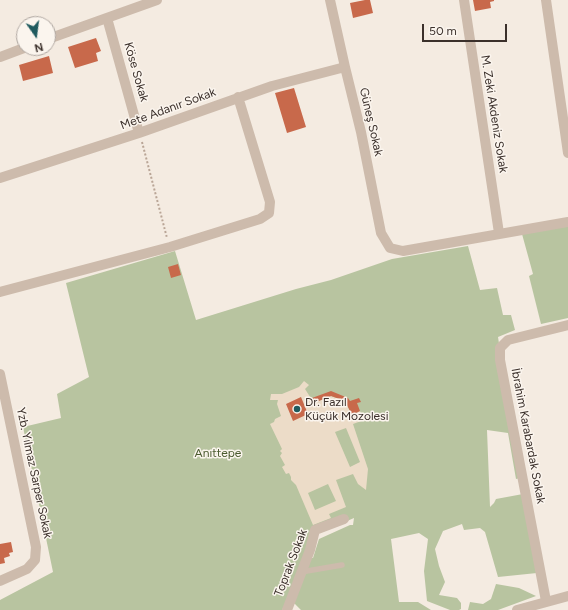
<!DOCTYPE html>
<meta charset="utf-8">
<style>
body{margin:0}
#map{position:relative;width:568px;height:610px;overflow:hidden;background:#f4ebe1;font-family:Figtree,sans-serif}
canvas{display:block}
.north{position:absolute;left:16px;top:16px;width:40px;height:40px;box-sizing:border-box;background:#fbf5ee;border:1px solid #aea6a0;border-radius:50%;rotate:166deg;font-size:11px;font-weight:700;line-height:16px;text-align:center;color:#3b302b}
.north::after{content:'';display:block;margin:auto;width:14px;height:18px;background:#1f5a5e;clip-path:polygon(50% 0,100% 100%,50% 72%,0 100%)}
.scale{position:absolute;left:422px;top:24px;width:85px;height:18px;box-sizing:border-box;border:2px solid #3b302b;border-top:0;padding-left:5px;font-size:12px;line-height:14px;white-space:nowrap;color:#3b302b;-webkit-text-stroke:3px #fbf5ee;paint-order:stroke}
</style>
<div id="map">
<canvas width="568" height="610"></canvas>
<div class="north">N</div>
<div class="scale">50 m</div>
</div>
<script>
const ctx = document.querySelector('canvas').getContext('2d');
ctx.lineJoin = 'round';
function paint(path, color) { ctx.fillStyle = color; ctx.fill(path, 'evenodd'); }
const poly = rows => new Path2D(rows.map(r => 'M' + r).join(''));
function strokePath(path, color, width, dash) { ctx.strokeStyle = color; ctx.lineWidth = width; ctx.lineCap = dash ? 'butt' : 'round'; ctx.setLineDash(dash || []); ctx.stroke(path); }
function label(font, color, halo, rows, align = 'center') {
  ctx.font = font + ' Figtree,sans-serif'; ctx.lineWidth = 3; ctx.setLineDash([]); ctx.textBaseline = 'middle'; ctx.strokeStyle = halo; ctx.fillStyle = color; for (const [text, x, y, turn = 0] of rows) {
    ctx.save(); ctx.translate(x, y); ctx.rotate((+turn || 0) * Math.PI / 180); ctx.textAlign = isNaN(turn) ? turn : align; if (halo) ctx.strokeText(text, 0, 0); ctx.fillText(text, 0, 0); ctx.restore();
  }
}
const green = poly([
 [568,226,568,318,541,324,529,276,533,274,522,234],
 [468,246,480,290,497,288,503,315,511,315,515,330,498,337,520,478,516,479,508,433,487,430,490,507,494,503,496,499,523,494,537,573,498,577,485,532,480,528,464,530,462,524,443,531,435,549,439,566,445,582,439,595,457,598,461,603,461,609,459,610,450,610,427,601,424,571,428,539,419,533,391,539,399,602,418,602,431,610,301,610,295,604,288,600,282,610,0,610,0,600,53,572,23,427,61,418,57,394,89,377,66,283,175,251,196,320,296,289,331,280,392,259],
 [354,518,353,525,350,525,319,539,313,558,310,558,317,534],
 [496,584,519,588,536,596,498,610,468,610,470,602,483,604,491,599]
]);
const plaza = poly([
 [304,381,309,385,305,389,314,403,331,396,345,401,352,415,360,411,364,420,353,424,368,469,366,490,358,484,353,474,336,480,346,507,329,514,331,518,313,525,296,485,291,480,291,477,289,473,286,474,282,467,285,465,280,456,282,453,280,451,282,449,270,424,274,422,275,419,281,416,277,404,278,400,270,400,271,394,282,394,299,387],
 [346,428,360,462,350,467,335,432],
 [328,484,336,501,315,510,308,493]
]);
const building = poly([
 [365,0,370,0,373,13,353,18,350,3],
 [473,0,494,0,494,1,490,2,491,8,475,11],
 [96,38,101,51,96,53,98,61,75,68,68,47],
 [49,56,53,73,23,81,19,65],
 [294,88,306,127,287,133,275,93],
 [178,264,181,275,171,278,168,267],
 [331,391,348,398,350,401,359,398,361,402,357,403,360,411,352,415,345,401,331,396,314,403,312,398],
 [301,397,308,414,293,421,286,404],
 [11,542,13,552,9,553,10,556,4,558,5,563,0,564,0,544]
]);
const path = poly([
 [142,142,167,238]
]);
const service = poly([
 [301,572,342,565]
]);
const minor = poly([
 [330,0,345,67,361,132,381,233,390,248,403,251,568,222],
 [464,0,499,233],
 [546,0,568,153],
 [107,18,139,133],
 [48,39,157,0],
 [0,57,24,48],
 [0,178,139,133,272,86,345,67],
 [0,292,170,247,260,219,269,213,270,202,238,97],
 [0,374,36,547,35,560,27,569,0,581],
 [546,601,500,360,500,348,508,340,568,325],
 [287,610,310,550,315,530,344,519],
 [517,610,568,596]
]);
const markers = [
 [297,409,4,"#1f5a5e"]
];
const streetNames = [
 ["Köse Sokak",136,72,74],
 ["Mete Adanır Sokak",168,109,-20],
 ["M. Zeki Akdeniz Sokak",494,114,81],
 ["Güneş Sokak",371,122,77],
 ["İbrahim Karabardak Sokak",528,436,79],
 ["Yzb. Yılmaz Sarper Sokak",34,473,78],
 ["Toprak Sokak",291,563,-69]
];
const poiNames = [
 ["Dr. Fazıl",305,402],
 ["Küçük Mozolesi",305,416]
];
const parkNames = [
 ["Anıttepe",218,453]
];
paint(green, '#b8c4a0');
paint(plaza, '#ecdcc8');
paint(building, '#c8694b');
strokePath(path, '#b9a596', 2, [2, 2]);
strokePath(service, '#cdbbac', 5.5);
strokePath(minor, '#cdbbac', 10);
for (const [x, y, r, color] of markers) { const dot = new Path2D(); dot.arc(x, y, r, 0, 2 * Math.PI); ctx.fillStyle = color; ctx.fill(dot); strokePath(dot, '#fbf5ee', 1.5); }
label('12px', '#3b302b', '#fbf5ee', streetNames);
label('12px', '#3b302b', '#fbf5ee', poiNames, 'left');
label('12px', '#4a5a2e', '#fbf5ee', parkNames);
</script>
